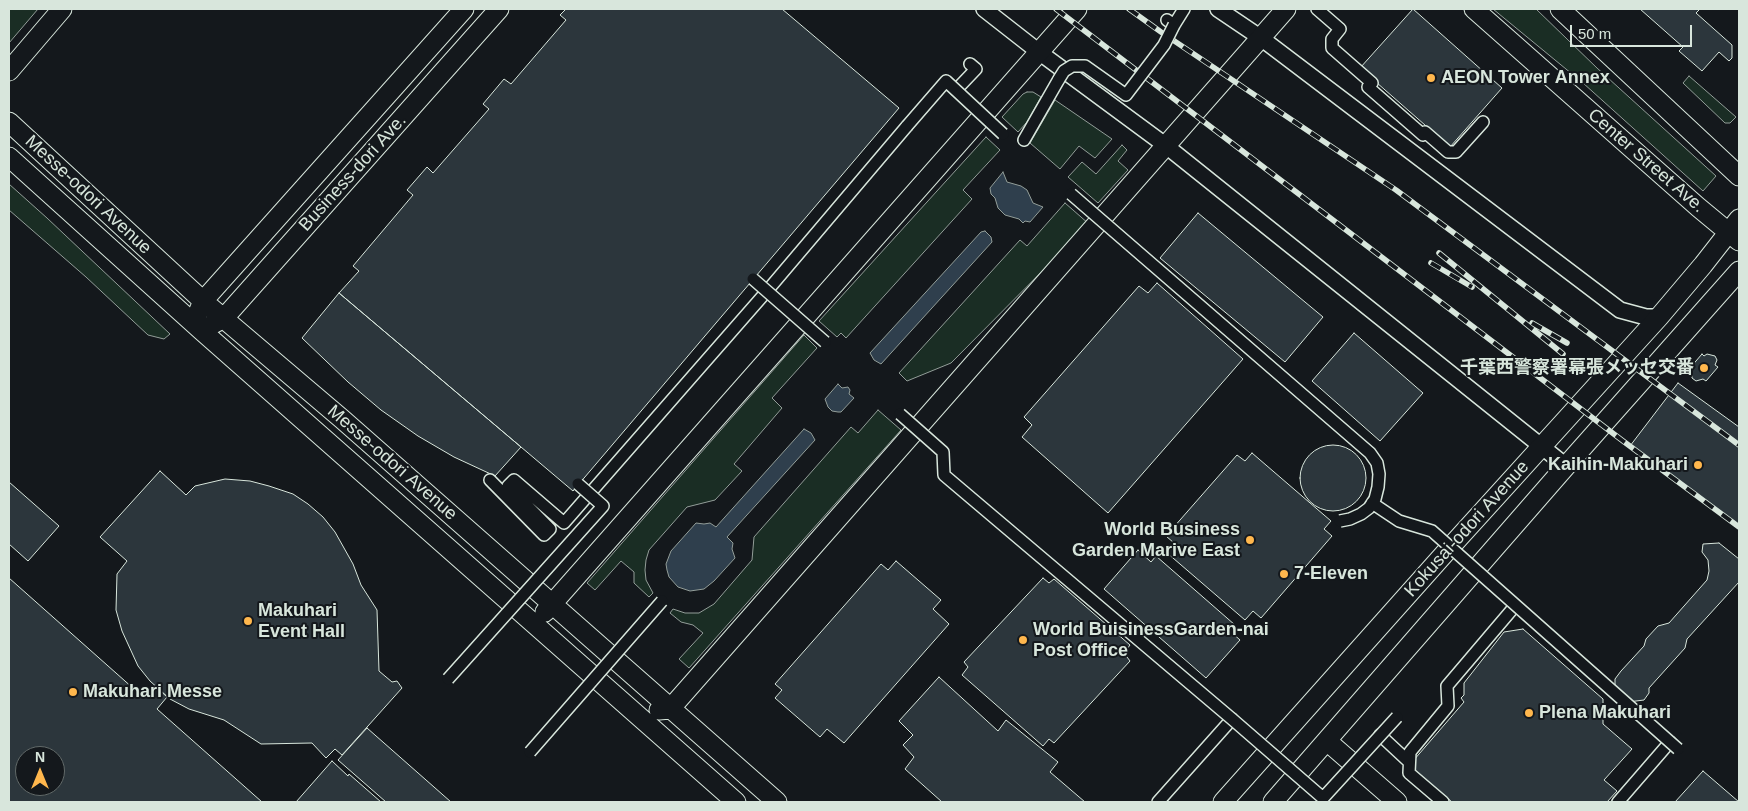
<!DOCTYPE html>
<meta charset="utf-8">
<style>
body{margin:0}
#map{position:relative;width:1748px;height:811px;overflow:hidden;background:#14181c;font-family:Helvetica,sans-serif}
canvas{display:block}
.frame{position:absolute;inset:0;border:10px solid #d8e6dc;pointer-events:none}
.north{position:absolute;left:15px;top:746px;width:50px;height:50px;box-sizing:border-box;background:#14181c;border:1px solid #626a69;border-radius:50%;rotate:0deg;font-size:14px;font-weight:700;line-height:20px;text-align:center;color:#d8e6dc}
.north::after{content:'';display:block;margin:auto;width:18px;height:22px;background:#ffb74d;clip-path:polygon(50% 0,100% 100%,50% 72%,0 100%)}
.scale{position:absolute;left:1570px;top:25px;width:122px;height:22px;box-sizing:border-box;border:2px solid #d8e6dc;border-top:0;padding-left:6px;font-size:15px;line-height:18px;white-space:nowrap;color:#d8e6dc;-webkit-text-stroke:4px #14181c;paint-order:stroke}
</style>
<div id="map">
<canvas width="1748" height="811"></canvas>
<div class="frame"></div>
<div class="north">N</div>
<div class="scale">50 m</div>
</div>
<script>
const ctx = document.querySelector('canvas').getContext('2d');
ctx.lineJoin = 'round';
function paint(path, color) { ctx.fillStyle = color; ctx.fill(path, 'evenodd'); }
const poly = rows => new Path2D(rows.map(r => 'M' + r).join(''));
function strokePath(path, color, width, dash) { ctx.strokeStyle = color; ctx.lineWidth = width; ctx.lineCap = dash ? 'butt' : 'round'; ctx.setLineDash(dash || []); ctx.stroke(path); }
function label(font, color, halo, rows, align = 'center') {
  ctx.font = font + ' Helvetica,"Noto Sans JP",sans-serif'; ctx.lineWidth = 4; ctx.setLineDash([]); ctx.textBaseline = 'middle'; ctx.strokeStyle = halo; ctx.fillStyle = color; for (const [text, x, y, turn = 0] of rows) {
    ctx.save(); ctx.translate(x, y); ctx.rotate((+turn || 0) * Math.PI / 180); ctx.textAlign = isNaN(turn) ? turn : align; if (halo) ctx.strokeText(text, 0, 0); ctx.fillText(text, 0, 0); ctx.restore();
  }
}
const green = poly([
 [9,9,38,9,9,43,9,9],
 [1493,9,1536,9,1597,68,1716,176,1703,191,1583,83,1493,9],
 [1689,76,1736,117,1730,123,1725,123,1683,83,1689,76],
 [1027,92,1033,92,1041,97,1027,122,1018,132,1002,117,1023,94,1027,92],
 [1055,100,1112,139,1095,158,1079,146,1060,169,1030,143,1055,100],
 [986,137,1000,150,963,190,972,199,846,338,841,333,837,337,819,321,986,137],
 [1122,145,1127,150,1118,161,1128,170,1098,203,1068,177,1082,162,1096,174,1122,145],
 [9,184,47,218,170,334,164,339,148,335,86,277,9,210,9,184],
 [1065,203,1089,224,951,363,907,381,899,373,1020,240,1027,246,1065,203],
 [804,335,817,348,772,398,782,408,734,464,742,471,715,500,687,507,649,550,646,560,645,570,646,580,653,593,649,597,634,583,634,572,621,561,595,590,587,583,804,335],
 [878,410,901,430,689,668,679,659,703,633,693,625,681,622,670,613,673,609,685,613,699,613,714,604,752,560,754,537,851,427,858,433,878,410]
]);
const water = poly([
 [1003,172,1007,182,1021,186,1027,190,1033,203,1043,207,1030,222,1025,221,1023,223,1019,219,1005,215,998,208,995,198,991,194,990,188,1003,172],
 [985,231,991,237,992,242,881,364,874,360,870,353,981,232,985,231],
 [838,384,842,388,848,387,850,390,849,394,854,398,841,412,838,412,832,411,828,407,825,399,838,384],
 [804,429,811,433,815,440,727,537,733,543,732,549,735,558,714,581,704,589,690,591,678,587,669,577,667,570,666,564,671,551,696,523,704,524,710,523,716,527,804,429]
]);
const building = poly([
 [566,9,782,9,899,108,573,491,339,293,359,271,353,266,413,195,407,190,427,167,433,173,489,109,483,104,504,79,511,84,566,20,560,15,566,9],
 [1413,9,1502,88,1450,147,1360,68,1413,9],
 [1640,9,1700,9,1696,13,1732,45,1732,58,1729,61,1719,52,1702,71,1679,51,1683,47,1640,9],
 [1198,213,1323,317,1285,362,1160,258,1198,213],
 [1157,283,1243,359,1108,513,1022,437,1032,425,1024,417,1139,286,1148,293,1157,283],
 [339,293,521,447,495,476,454,457,418,436,381,410,348,382,302,338,339,293],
 [1354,333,1423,393,1380,441,1312,381,1354,333],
 [1702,354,1704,356,1707,354,1715,356,1717,360,1715,365,1718,367,1706,381,1703,379,1696,381,1692,378,1692,370,1690,368,1702,354],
 [1678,383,1739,427,1739,526,1630,446,1678,383],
 '1300 478a33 33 0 1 1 66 0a33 33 0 1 1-66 0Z',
 [1252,453,1331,521,1324,529,1332,536,1261,618,1253,611,1245,620,1166,552,1174,543,1166,536,1237,455,1245,461,1252,453],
 [160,471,186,495,195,486,225,479,250,481,269,486,293,494,308,504,323,517,335,532,353,564,361,585,377,610,379,671,392,682,397,681,402,688,342,755,335,749,326,758,312,743,261,744,224,720,189,709,170,699,150,681,138,666,122,631,116,610,117,574,127,561,100,537,160,471],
 [9,482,59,526,28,561,9,544,9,482],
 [1719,543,1739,559,1739,582,1687,639,1685,648,1649,688,1649,693,1644,700,1628,702,1615,691,1615,679,1621,671,1644,646,1646,639,1658,626,1669,623,1707,580,1709,571,1708,560,1702,552,1703,544,1719,543],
 [1138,550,1151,562,1156,556,1235,625,1230,631,1240,640,1206,678,1104,589,1138,550],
 [896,561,941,600,933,609,949,624,844,743,827,729,820,737,775,698,782,690,775,684,881,564,888,570,896,561],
 [9,578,143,697,154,685,167,697,157,709,262,802,9,802,9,578],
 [25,756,55,756,55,786,25,786,25,756],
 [1043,578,1049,583,1054,579,1130,645,1124,653,1130,661,1054,743,1049,739,1043,746,962,675,968,667,964,662,1043,578],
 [1523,629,1603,699,1603,724,1632,749,1604,780,1617,791,1607,802,1452,802,1445,796,1443,799,1413,772,1413,761,1464,702,1461,698,1464,695,1464,683,1504,632,1523,629],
 [939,677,998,731,1006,720,1058,762,1050,772,1085,802,942,802,905,769,914,757,903,745,913,735,899,721,939,677],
 [367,728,451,802,386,802,338,760,367,728],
 [332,761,348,776,349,774,381,802,296,802,332,761],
 [1703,771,1739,802,1675,802,1703,771]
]);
const pedestrian = poly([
 [1317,9,1340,29,1332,39,1332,48,1372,83,1368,87,1423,135,1425,132,1448,152,1456,152,1483,122],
 [1167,20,1174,25,1184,9],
 [956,90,976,69,970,64],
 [1024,140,1059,79],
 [490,480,544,535,550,529,508,486,514,480,564,523,767,291,907,126],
 [1380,735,1409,762],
 [1158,802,1232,719],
 [1443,802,1409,773,1410,752,1448,706,1447,686,1515,606],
 [1618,802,1670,742]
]);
const minor = poly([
 [984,9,1039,52,1165,145,1566,466],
 [1218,9,1261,38,1620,310,1646,317,1659,317]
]);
const tertiary = poly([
 [1474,9,1698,207,1739,241],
 [1560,9,1739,176],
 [9,71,62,9],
 [9,122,203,301,342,419,777,802],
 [9,157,202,331,736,802],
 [198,313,203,301,464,9],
 [213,324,224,318,499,9],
 [545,612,1077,9],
 [659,710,670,709,1286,9],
 [1327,741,1397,802],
 [1223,802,1445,553,1659,317,1703,265,1739,219],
 [1273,802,1566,466,1739,271]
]);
const rail = poly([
 [1056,9,1623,441,1739,527],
 [1129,9,1161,32,1396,190,1739,445],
 [1439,253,1563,354],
 [1431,263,1472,287],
 [1532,323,1567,343]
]);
const pedestrianBridge = poly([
 [1059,79,1064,71,1072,66,1085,66,1126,95,1164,45,1174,25],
 [907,126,946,81,1003,134],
 [1071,194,1370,453,1377,463,1379,474,1378,487,1375,499,1369,508,1361,514,1350,519,1340,521],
 [753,279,825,342],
 [900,414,943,452,944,475,1232,719,1323,798,1397,717],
 [1372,503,1399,521,1432,531,1678,749],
 [448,679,603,506,578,484],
 [530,752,662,601]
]);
const markers = [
 [1431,78,5,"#ffb74d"],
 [1704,368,5,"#ffb74d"],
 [1698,465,5,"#ffb74d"],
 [1250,540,5,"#ffb74d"],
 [1284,574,5,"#ffb74d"],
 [248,621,5,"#ffb74d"],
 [1023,640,5,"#ffb74d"],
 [73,692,5,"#ffb74d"],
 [1529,713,5,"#ffb74d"]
];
const poiNames = [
 ["AEON Tower Annex",1441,78],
 ["千葉西警察署幕張メッセ交番",1694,368,"right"],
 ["Kaihin-Makuhari",1688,465,"right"],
 ["World Business",1240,530,"right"],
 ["Garden Marive East",1240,551,"right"],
 ["7-Eleven",1294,574],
 ["Makuhari",258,611],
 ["Event Hall",258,632],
 ["World BuisinessGarden-nai",1033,630],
 ["Post Office",1033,651],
 ["Makuhari Messe",83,692],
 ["Plena Makuhari",1539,713]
];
const streetNames = [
 ["Center Street Ave.",1646,161,41],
 ["Business-dori Ave.",353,173,-48],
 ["Messe-odori Avenue",88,195,43],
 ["Messe-odori Avenue",392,463,41],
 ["Kokusai-odori Avenue",1467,529,-48]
];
paint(green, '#1a2d24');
strokePath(green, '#939e99', 1);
paint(water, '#2f3f4d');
strokePath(water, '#939e99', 1);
paint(building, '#2c363c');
strokePath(building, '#d8e6dc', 1);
strokePath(pedestrian, '#d8e6dc', 14);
strokePath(minor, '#d8e6dc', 18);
strokePath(tertiary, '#d8e6dc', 21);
strokePath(pedestrian, '#14181c', 11);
strokePath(minor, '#14181c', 15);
strokePath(tertiary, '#14181c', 19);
strokePath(rail, '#d8e6dc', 5.5);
strokePath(rail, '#14181c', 4, [11]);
strokePath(pedestrianBridge, '#d8e6dc', 14, []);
strokePath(pedestrianBridge, '#14181c', 11);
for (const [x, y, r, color] of markers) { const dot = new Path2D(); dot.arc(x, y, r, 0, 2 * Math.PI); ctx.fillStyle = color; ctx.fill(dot); strokePath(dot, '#14181c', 2); }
label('bold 18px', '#d8e6dc', '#14181c', poiNames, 'left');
label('18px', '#d8e6dc', '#14181c', streetNames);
</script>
